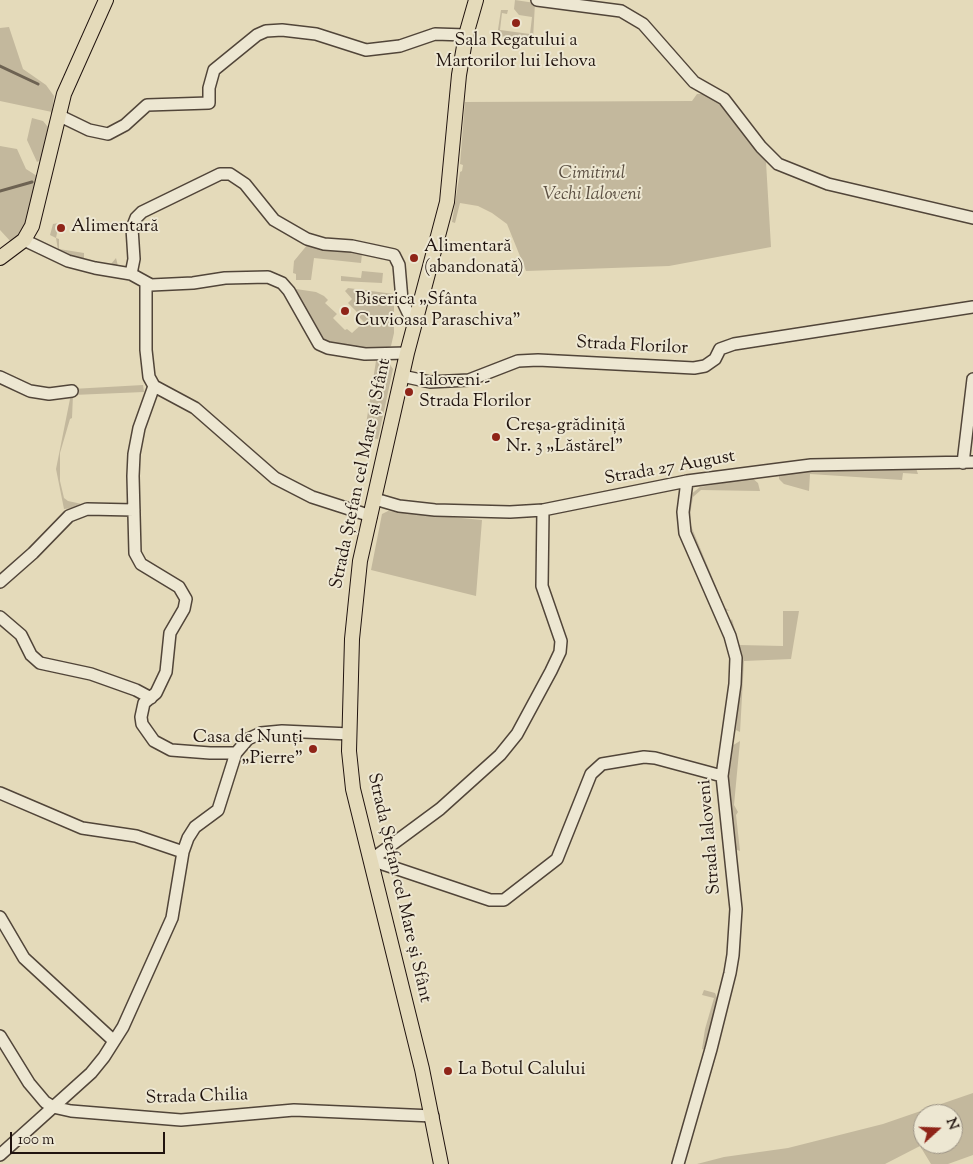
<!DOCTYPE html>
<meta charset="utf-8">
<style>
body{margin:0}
#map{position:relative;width:973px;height:1164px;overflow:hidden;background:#e4daba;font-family:"Sorts Mill Goudy",serif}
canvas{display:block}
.north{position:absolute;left:913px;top:1104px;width:50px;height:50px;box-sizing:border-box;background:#ede7d2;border:1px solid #9b9284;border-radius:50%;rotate:70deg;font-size:14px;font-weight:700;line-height:20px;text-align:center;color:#20130e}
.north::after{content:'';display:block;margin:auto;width:18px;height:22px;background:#8f2418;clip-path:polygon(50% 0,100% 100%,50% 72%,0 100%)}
.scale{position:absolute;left:10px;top:1132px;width:155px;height:22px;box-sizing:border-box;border:2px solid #20130e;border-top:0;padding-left:6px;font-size:15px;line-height:18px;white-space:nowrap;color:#20130e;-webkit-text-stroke:4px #ede7d2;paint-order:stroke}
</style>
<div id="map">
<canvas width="973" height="1164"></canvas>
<div class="north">N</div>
<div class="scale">100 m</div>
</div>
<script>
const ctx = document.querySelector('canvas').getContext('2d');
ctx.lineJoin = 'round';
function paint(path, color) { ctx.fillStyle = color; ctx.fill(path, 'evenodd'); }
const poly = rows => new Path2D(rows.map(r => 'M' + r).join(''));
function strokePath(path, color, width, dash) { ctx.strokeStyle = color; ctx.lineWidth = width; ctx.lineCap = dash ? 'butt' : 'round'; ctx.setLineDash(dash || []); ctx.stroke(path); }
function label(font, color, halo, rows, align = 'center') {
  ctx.font = font + ' "Sorts Mill Goudy",serif'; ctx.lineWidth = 4; ctx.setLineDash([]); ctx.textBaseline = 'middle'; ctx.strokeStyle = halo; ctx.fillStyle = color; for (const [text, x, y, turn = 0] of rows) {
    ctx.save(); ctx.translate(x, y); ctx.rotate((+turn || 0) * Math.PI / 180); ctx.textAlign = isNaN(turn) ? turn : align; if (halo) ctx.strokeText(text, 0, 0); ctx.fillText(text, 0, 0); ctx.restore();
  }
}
const green = poly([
 [515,0,535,3,533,39,497,36,501,10,508,10,507,14,502,13,500,30,530,34,532,17,519,15,514,9],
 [9,27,23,69,46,85,54,96,52,112,0,101,0,28],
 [697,94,702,94,721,101,766,162,771,247,669,266,526,271,507,224,492,213,478,206,460,203,455,223,452,222,460,172,462,171,463,165,460,164,465,102,692,101],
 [32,118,43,121,48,127,41,160,37,162,27,140],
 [0,146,17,149,26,169,37,176,25,226,12,243,0,230],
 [59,223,56,238,59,239,59,249,84,253,84,260,98,263,111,264,116,258,118,266,95,265,58,250,56,238,50,235,53,224],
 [308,244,362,254,361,263,314,258,311,280,296,280,296,274,293,273,294,261],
 [362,271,383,273,382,283,341,281,341,276,361,278],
 [348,288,394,294,394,333,391,346,385,349,355,349,322,340,296,293,296,289,316,292,324,296,328,300,325,303,337,314,333,318,345,330,347,329,352,333,364,322,359,317,360,315,348,303,352,299,345,291],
 [376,361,389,363,393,369,378,439,364,437],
 [143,385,144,392,73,395,72,418,70,419,60,453,60,481,64,498,68,501,91,506,64,509,56,469,72,389],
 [916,468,918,474,903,473,902,480,810,474,809,491,784,484,779,479,779,473,812,470],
 [752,478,758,483,760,491,701,490,693,497,689,521,725,608,730,611,724,610,691,541,686,522,688,506,690,495,700,487],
 [388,511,482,520,476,596,371,570,382,514],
 [783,611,799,611,791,659,744,661,740,732,736,730,742,656,729,623,732,619,739,645,783,646],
 [740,741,734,805,738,812,736,815,740,851,732,848,727,774,730,747],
 [704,990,715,993,718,1000,706,1050,702,1049,705,1029,714,998,702,995],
 [973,1093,973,1155,948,1164,931,1164,920,1146,885,1164,697,1164,724,1157,788,1148,883,1124],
 [923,1114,953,1114,953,1144,923,1144]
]);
const stream = poly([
 [0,66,38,84],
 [0,191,32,182]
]);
const minor = poly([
 [537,0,621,11,643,24,694,82,724,99,761,147,778,164,828,184,973,218],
 [58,115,89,130,108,134,125,125,147,105,209,103,209,88,214,70,257,35,266,31,282,30,316,34,366,50,400,46,435,34,466,35],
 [24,240,68,261,95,268,131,274,151,285,193,283,225,278,268,277,282,283,289,291,319,344,328,348,365,354,407,353],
 [131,274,134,259,132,228,136,218,142,212,220,174,230,174,245,184,274,220,307,239,324,244,352,246,394,255,399,265,402,300,414,325],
 [146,283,146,350,149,377,154,386,195,408,275,478,312,497,371,516],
 [402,376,430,382,469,380,518,361,538,360,694,368,705,366,715,359,720,349,734,344,973,307],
 [0,377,30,391,49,394,72,391],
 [963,463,973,379],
 [375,499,399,506,435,510,510,512,543,510,687,481,772,470,811,465,973,462],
 [0,582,33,553,69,516,87,509,134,510],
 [0,617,21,635,31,655,40,663,91,674,136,690,151,698],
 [236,753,248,739,261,733,282,731,350,734],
 [0,793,82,828,136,836,183,852],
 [371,860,490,900,504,900,557,859,591,774,602,764,644,757,655,758,722,776],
 [371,860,440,809,500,755,517,734,551,671,560,652,561,641,542,586,543,510],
 [0,917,24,958,114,1041],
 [0,1036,29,1083,45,1102,53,1107,71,1111,181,1120,294,1110,433,1116],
 [0,1155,91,1073,104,1057,123,1027,172,918,183,852,188,838,195,827,218,810,236,753,210,753,171,750,154,741,142,724,141,717,144,703,156,693,166,672,170,633,184,609,186,599,179,587,141,564,135,553,133,476,134,454,139,428,154,386],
 [678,1164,711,1049,730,973,733,955,736,909,722,776,735,684,736,658,730,636,685,533,683,512,687,481]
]);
const major = poly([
 [0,258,24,240,32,226,64,94,106,0],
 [441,1164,422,1069,353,789,349,751,352,639,360,561,407,353,447,202,459,75,466,35,476,0]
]);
const markers = [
 [516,23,5,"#8f2418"],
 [61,228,5,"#8f2418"],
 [414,258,5,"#8f2418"],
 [345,311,5,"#8f2418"],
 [409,392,5,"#8f2418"],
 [496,437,5,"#8f2418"],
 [313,749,5,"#8f2418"],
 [448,1071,5,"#8f2418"]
];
const poiNames = [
 ["Sala Regatului a",516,42,"center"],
 ["Martorilor lui Iehova",516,63,"center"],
 ["Alimentară",71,228],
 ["Alimentară",424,248],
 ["(abandonată)",424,269],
 ["Biserica „Sfânta",355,301],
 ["Cuvioasa Paraschiva”",355,322],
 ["Ialoveni -",419,382],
 ["Strada Florilor",419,403],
 ["Creșa-grădiniță",506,427],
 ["Nr. 3 „Lăstărel”",506,448],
 ["Casa de Nunți",303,739,"right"],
 ["„Pierre”",303,760,"right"],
 ["La Botul Calului",458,1071]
];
const parkNames = [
 ["Cimitirul",592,175],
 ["Vechi Ialoveni",592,196]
];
const streetNames = [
 ["Strada Florilor",632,347,3],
 ["Strada 27 August",670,469,-10],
 ["Strada Ștefan cel Mare și Sfânt",362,474,-78],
 ["Strada Ialoveni",711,837,-95],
 ["Strada Ștefan cel Mare și Sfânt",398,888,77],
 ["Strada Chilia",197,1098,-2]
];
paint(green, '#c3b89d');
strokePath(stream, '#6d6252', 3);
strokePath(minor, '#514539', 14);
strokePath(major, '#20130e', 16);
strokePath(minor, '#ede7d2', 11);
strokePath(major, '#e4daba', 14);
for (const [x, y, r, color] of markers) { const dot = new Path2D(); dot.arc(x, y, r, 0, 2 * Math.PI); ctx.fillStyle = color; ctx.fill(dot); strokePath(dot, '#ede7d2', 2); }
label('18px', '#20130e', '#ede7d2', poiNames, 'left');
label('italic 18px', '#594d40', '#ede7d2', parkNames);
label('18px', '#20130e', '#ede7d2', streetNames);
</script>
